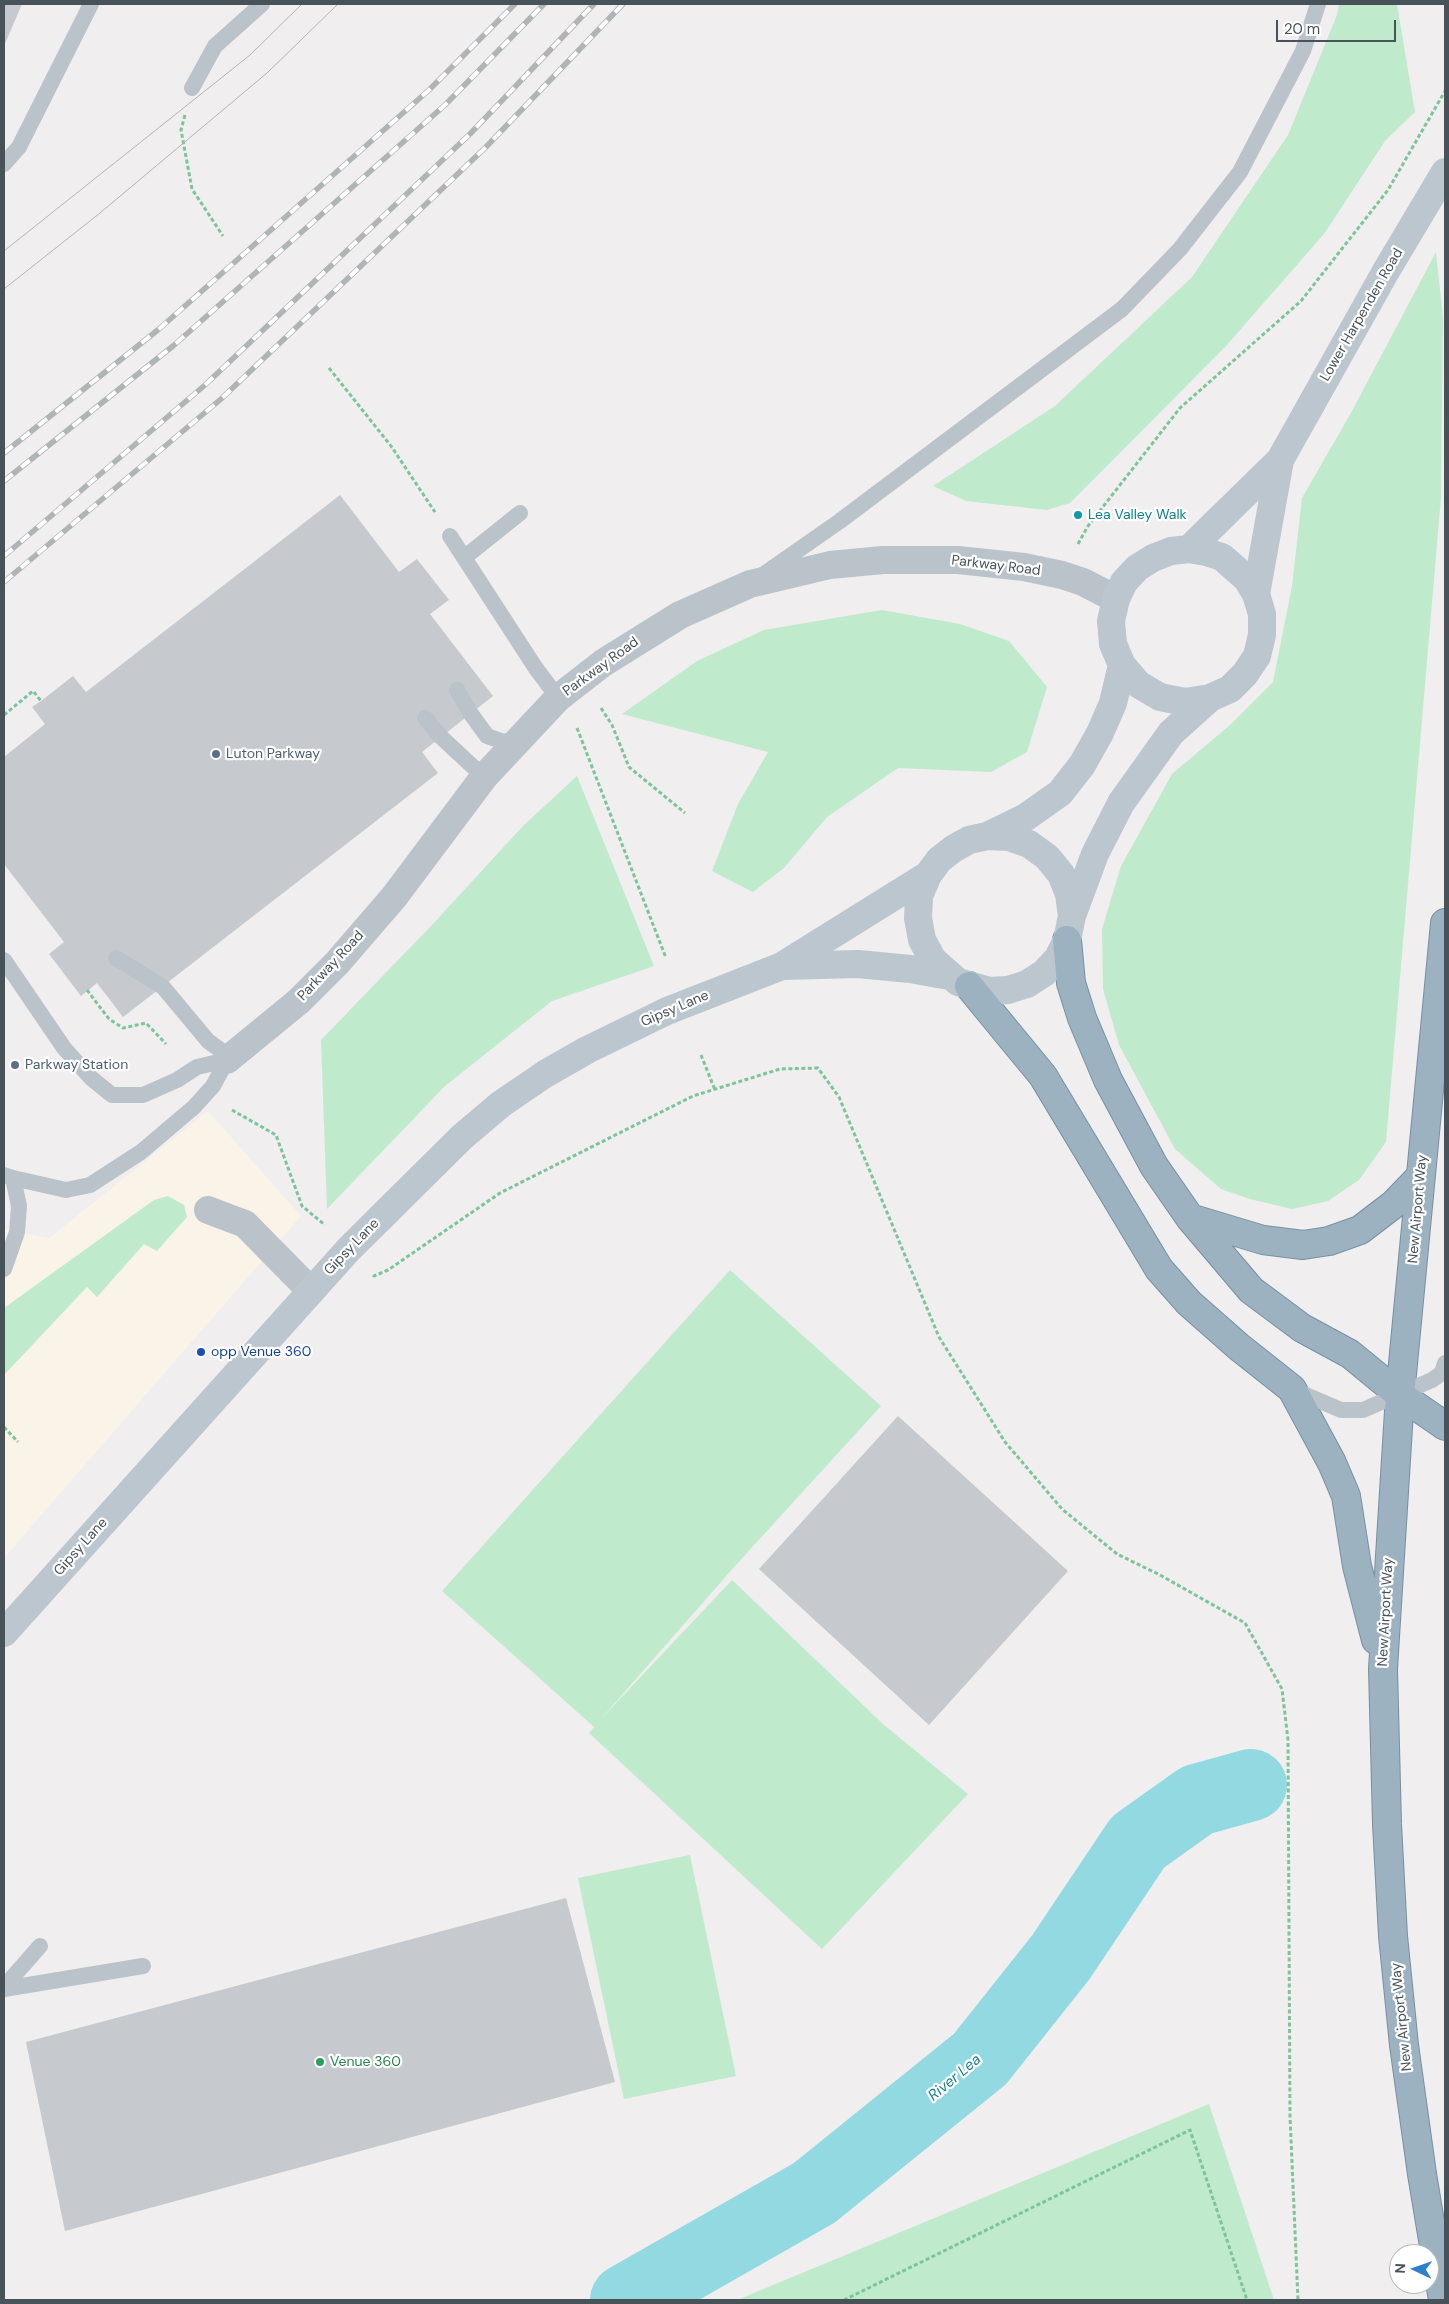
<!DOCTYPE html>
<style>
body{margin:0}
#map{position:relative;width:1449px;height:2304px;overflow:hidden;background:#f0eeee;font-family:"DM Sans",sans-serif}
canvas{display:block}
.frame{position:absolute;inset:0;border:5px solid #485359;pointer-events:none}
.north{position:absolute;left:1389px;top:2244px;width:50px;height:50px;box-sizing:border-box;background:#fff;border:1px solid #b6babd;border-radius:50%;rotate:273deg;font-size:14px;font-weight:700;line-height:20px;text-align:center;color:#485359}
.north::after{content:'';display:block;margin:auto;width:18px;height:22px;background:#2c81cc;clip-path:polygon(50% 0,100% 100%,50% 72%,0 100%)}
.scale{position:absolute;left:1276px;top:20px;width:120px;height:22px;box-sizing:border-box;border:2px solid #485359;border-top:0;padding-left:6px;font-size:15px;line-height:18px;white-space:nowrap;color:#485359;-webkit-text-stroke:4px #fff;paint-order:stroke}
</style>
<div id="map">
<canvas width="1449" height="2304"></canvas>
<div class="frame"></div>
<div class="north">N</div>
<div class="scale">20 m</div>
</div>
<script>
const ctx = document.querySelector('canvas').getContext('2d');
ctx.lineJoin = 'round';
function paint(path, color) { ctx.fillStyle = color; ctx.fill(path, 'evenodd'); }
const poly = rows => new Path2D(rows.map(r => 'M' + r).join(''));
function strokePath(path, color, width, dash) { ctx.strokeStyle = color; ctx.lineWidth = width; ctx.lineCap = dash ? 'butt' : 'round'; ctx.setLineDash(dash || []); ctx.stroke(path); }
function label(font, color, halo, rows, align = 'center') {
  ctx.font = font + ' "DM Sans",sans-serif'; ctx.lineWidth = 4.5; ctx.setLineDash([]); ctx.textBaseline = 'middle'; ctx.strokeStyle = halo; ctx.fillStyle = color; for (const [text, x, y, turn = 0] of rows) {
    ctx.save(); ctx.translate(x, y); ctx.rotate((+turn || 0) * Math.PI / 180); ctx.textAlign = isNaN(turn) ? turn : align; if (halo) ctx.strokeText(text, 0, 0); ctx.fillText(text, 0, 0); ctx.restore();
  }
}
const commercial = poly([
 [208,1111,301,1216,4,1558,4,1229,49,1238]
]);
const green = poly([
 [1339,4,1397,4,1415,112,1385,141,1324,234,1226,346,1070,503,1047,510,966,501,933,486,1055,406,1192,277,1288,135,1337,15],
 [1436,252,1443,318,1441,497,1386,1142,1359,1180,1328,1201,1292,1209,1250,1199,1221,1189,1175,1149,1119,1045,1103,989,1102,929,1121,866,1172,774,1230,725,1273,682,1292,586,1302,498,1352,411],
 [882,610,960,624,1009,641,1047,687,1027,752,991,772,898,768,827,817,784,868,753,892,712,871,738,804,768,752,622,714,697,661,764,630],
 [577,776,654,966,552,1001,445,1086,327,1209,321,1040,431,926,523,826],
 [168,1196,184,1205,187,1217,157,1251,144,1244,97,1297,87,1287,4,1375,4,1308,154,1200],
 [730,1270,881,1406,735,1566,600,1720,732,1580,883,1724,968,1794,822,1949,589,1733,594,1727,442,1591],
 [690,1855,736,2076,624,2099,578,1878],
 [1209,2104,1274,2300,737,2300]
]);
const river = poly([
 [626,2300,814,2193,980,2059,1061,1957,1138,1842,1197,1800,1251,1785]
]);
const building = poly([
 [4,4,22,4,4,46],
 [340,495,399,572,417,559,449,600,430,614,493,696,422,752,438,773,123,1017,97,983,81,996,49,954,64,942,4,864,4,757,45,724,32,707,41,701,73,676,86,692],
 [898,1416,1068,1571,929,1725,759,1569],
 [566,1898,615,2082,65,2231,26,2042]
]);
const path = poly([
 [185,115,181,130,192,189,223,236],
 [329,368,391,446,435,512],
 [1078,544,1088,526,1180,408,1301,301,1388,190,1445,91],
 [601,708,612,725,629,767,685,813],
 [4,715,33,691,41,701],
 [577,728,666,958],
 [87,990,109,1019,123,1028,146,1023,166,1044],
 [701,1055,715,1090],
 [232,1110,276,1135,302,1206,325,1225],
 [373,1275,374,1276,388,1270,500,1193,693,1096,780,1069,818,1068,839,1097,939,1337,1005,1442,1062,1509,1117,1554,1160,1575,1245,1623,1282,1689,1288,1740,1290,2116,1298,2300],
 [4,1427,18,1442],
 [844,2300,1190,2130,1247,2300]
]);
const service = poly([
 [192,88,215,46,262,4],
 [4,164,19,147,91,4],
 [450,536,535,667,558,698],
 [465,557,520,513],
 [764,574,840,521,1122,309,1180,249,1240,172,1303,51,1318,4],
 [457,690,471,714,487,736,501,741,515,743],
 [425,718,441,737,484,777],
 [116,958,163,987,208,1041,230,1057],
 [4,960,64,1048,91,1078,112,1095,143,1095,177,1080,197,1067,227,1060],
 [4,1175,13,1178,66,1190,90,1185,141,1152,194,1107,213,1086,227,1060],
 [4,1269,17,1232,19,1206,13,1178],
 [1292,1389,1341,1410,1363,1410,1432,1380,1442,1373,1445,1363],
 [4,1987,40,1946],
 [4,1989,143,1966]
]);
const minor = poly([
 [227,1060,299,1001,337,963,394,897,484,777,558,698,603,663,680,615,750,584,830,565,883,560,958,560,1024,567,1062,575,1083,582,1116,599],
 [208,1210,245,1224,311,1291]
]);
const secondary = poly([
 [1189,549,1280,460,1386,271,1445,172],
 [1256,594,1280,460],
 [1122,665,1113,703,1100,733,1082,765,1060,793,1026,817,987,836,969,840,953,849,939,860,928,875,919,896,918,918,922,940,933,960,958,982,989,991,1008,990,1027,984,1044,973,1058,958,1067,940,1072,916,1095,854,1121,803,1171,733,1210,698,1230,689,1245,674,1257,656,1262,635,1262,614,1256,594,1247,579,1222,557,1206,552,1189,549,1171,551,1153,558,1137,568,1124,582,1116,599,1111,621,1113,644,1122,665,1138,684,1160,697,1185,702,1210,698],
 [987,836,1009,837,1029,844,1047,857,1061,874,1069,894,1072,916],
 [783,966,858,964,910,969,949,976],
 [4,1633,349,1249,462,1137,501,1104,545,1074,587,1050,667,1011,782,966,928,875]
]);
const trunk = poly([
 [1067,940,1071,983,1082,1018,1108,1080,1154,1166,1190,1218,1251,1290,1302,1328,1350,1354,1400,1395,1445,1426],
 [969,986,1043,1076,1159,1269,1189,1303,1239,1347,1292,1389,1332,1463,1346,1496,1357,1566,1376,1640],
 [1190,1218,1263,1240,1303,1245,1329,1241,1360,1230,1394,1204,1420,1177],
 [1443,2300,1422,2174,1404,2045,1393,1936,1387,1824,1383,1669,1400,1395,1445,923]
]);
const tram = poly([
 [4,251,250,55,302,4],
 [4,289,100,213,267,73,338,4]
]);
const rail = poly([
 [4,453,159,329,429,90,515,4],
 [4,481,173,346,445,105,544,4],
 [4,556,205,385,470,134,594,4],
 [4,582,221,399,486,147,623,4]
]);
const markers = [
 [1078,515,5,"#0f9aa8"],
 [216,754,5,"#5c6f8a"],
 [15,1065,5,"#5c6f8a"],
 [201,1352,5,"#1a4fb4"],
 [320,2062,5,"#2e9e5b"]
];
const streetNames = [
 ["Lower Harpenden Road",1362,315,-60],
 ["Parkway Road",996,566,7],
 ["Parkway Road",601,667,-36],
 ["Parkway Road",331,966,-47],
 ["Gipsy Lane",675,1009,-23],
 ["New Airport Way",1418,1209,-85],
 ["Gipsy Lane",352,1247,-46],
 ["Gipsy Lane",81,1547,-48],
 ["New Airport Way",1386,1612,-87],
 ["New Airport Way",1402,2017,-96]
];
const cultureNames = [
 ["Lea Valley Walk",1088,515]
];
const serviceNames = [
 ["Luton Parkway",226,754],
 ["Parkway Station",25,1065]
];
const transitNames = [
 ["opp Venue 360",211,1352]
];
const leisureNames = [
 ["Venue 360",330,2062]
];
const waterNames = [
 ["River Lea",955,2078,-40]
];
paint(commercial, '#faf3e8');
paint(green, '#c0eacc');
strokePath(river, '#92d9e2', 72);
paint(building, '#c6c9cd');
strokePath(trunk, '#7690a3', 30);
strokePath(path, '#7cc499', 3, [4, 2.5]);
strokePath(service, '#bac3c9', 16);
strokePath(minor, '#bac3c9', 28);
strokePath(secondary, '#bbc6ce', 28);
strokePath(trunk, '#9db2c1', 28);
strokePath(tram, '#b0b4b7', 1);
strokePath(rail, '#b0b4b7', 5.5);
strokePath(rail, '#fff', 4, [11]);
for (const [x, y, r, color] of markers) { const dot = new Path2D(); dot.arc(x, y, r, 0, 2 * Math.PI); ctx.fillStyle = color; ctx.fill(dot); strokePath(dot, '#fff', 2); }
label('14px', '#485359', '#fff', streetNames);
label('14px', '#0d838f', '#fff', cultureNames, 'left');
label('14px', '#4e5e75', '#fff', serviceNames, 'left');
label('14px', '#164399', '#fff', transitNames, 'left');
label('14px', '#27864d', '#fff', leisureNames, 'left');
label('italic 15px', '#1a7f8b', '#fff', waterNames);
</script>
